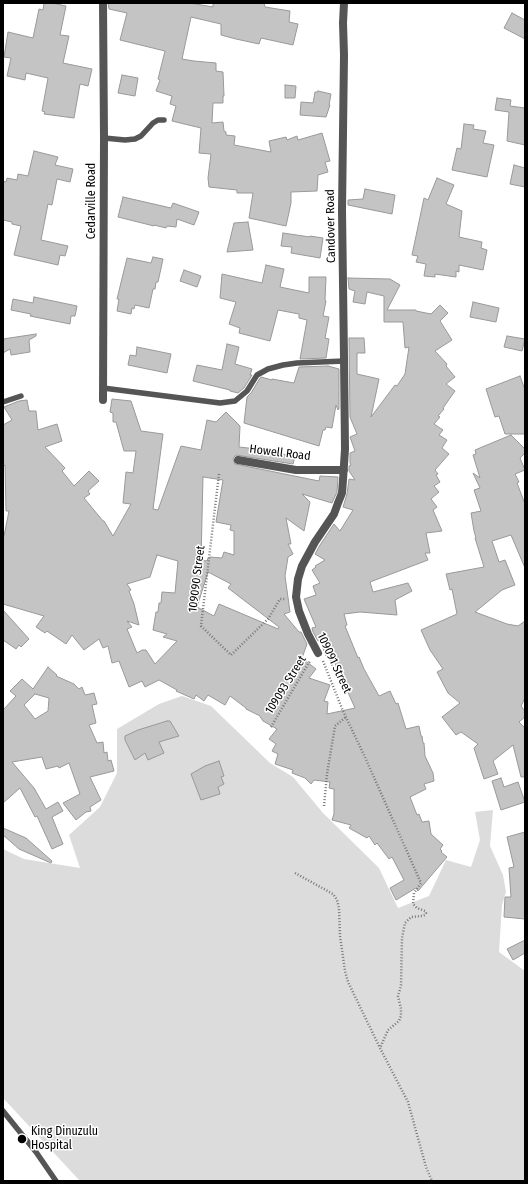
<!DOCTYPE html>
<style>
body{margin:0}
#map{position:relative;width:528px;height:1184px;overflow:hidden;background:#fff;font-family:"Fira Sans Condensed",sans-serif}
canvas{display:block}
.frame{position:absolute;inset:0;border:4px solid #000;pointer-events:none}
</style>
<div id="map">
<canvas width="528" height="1184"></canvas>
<div class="frame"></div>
</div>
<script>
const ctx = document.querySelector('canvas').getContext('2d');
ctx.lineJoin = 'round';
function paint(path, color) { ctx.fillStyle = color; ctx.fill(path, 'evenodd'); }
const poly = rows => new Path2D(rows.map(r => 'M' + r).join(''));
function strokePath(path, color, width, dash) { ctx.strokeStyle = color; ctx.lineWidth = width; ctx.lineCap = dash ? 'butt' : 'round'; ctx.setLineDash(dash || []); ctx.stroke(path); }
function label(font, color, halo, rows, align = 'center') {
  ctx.font = font + ' "Fira Sans Condensed",sans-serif'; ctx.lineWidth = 3; ctx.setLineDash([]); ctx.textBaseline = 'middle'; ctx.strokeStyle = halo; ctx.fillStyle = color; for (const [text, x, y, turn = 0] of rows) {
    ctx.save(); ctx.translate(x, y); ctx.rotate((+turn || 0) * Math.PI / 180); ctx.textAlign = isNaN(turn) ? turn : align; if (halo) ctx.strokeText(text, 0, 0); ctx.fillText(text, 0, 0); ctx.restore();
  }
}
const green = poly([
 [182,696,211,706,270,763,293,777,323,813,379,868,398,908,429,896,446,860,471,867,480,840,475,812,493,810,490,846,503,875,506,892,502,905,499,952,525,971,525,1181,80,1181,3,1098,3,849,24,859,80,868,69,835,100,807,117,773,117,729,159,704]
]);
const building = poly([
 [44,3,52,3,66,6,60,35,69,36,63,63,92,69,88,86,80,84,74,118,44,114,45,112,42,111,48,78,26,73,25,80,7,76,11,58,4,57,8,32,33,38,39,9,43,10,44,3],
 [108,3,190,3,213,7,213,3,264,3,265,7,290,11,289,22,298,24,293,45,261,38,259,44,236,39,221,35,221,24,191,17,182,59,194,61,216,63,216,71,223,72,224,96,223,96,223,103,213,103,212,123,223,122,224,131,226,132,226,135,235,136,234,145,271,152,269,141,286,137,287,140,297,136,298,140,322,133,330,161,325,162,328,172,318,175,317,191,291,192,291,203,286,226,249,218,253,193,237,193,237,190,209,187,208,178,211,154,199,153,201,128,172,121,176,106,170,104,172,96,156,91,160,80,158,79,165,51,120,40,127,13,109,9,108,3],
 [512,13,525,20,525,39,504,28,512,13],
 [122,75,138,78,135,96,118,93,122,75],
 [285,85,296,86,295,98,285,98,285,85],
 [318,91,331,94,329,105,330,105,326,117,300,115,301,102,313,103,315,92,318,92,318,91],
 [497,98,511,100,510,106,525,108,525,145,507,141,509,112,495,110,497,98],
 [464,124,474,125,473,129,486,131,483,143,494,145,487,177,452,170,457,148,461,149,464,124],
 [34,151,58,157,55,165,73,169,70,182,57,179,52,205,48,204,41,240,68,246,65,256,60,255,58,265,14,255,21,226,12,224,12,222,3,220,3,181,6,182,7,178,17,180,18,174,28,176,34,151],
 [514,165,525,168,525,187,510,184,514,165],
 [437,178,454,185,446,204,462,211,459,237,482,242,481,248,487,250,483,270,459,265,459,272,456,271,456,277,435,274,435,277,424,276,426,264,416,262,418,256,412,255,424,198,428,200,437,178],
 [365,189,395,195,392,214,348,205,348,200,363,199,365,189],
 [123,197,171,208,173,203,199,212,194,225,177,219,176,227,167,226,166,228,154,225,154,226,118,217,123,197],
 [248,222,253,250,227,252,234,223,248,222],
 [283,233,310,237,310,236,323,238,320,258,291,253,292,247,281,246,283,233],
 [153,257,163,259,158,282,156,282,155,289,153,289,149,308,135,305,134,309,132,308,131,314,117,311,119,299,117,299,127,258,151,263,153,257],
 [266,265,284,269,280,287,309,293,309,277,326,277,325,300,326,301,323,316,329,317,325,338,329,339,326,358,300,359,307,320,299,318,299,314,278,310,270,341,239,333,240,328,229,324,236,302,220,298,222,274,262,283,266,265],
 [184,270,201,276,197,287,180,281,184,270],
 [348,278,390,279,400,285,387,310,416,310,416,311,431,314,440,305,448,313,440,321,452,340,435,351,447,364,446,366,455,377,446,384,455,391,443,408,444,409,438,416,440,417,434,424,443,430,439,435,447,440,442,448,449,454,435,470,438,474,436,475,440,482,434,486,439,492,431,499,437,507,433,510,442,531,426,533,430,553,425,553,428,560,370,582,373,592,408,583,412,591,395,600,397,615,360,612,344,614,347,625,345,626,358,658,359,657,364,669,379,696,390,691,396,704,398,703,406,729,419,726,421,736,422,736,423,743,424,743,425,756,433,773,434,781,424,784,426,789,410,797,417,815,419,814,422,822,429,821,431,834,443,845,440,849,442,851,441,852,447,857,418,891,416,888,396,900,390,888,404,880,392,857,389,859,377,843,375,845,369,836,367,838,349,828,351,825,332,820,334,814,334,789,329,788,330,782,314,780,311,784,305,778,292,773,293,770,275,764,278,754,272,751,276,744,269,739,277,729,263,721,259,715,258,715,246,709,246,708,230,696,225,705,208,695,204,701,196,695,194,699,176,691,177,690,159,680,145,687,142,681,129,687,119,661,112,663,108,646,103,648,99,639,84,650,72,635,66,644,47,631,45,633,36,627,44,616,3,604,3,536,4,536,9,511,6,511,5,465,3,467,3,425,12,420,4,407,19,401,27,400,29,411,36,411,38,430,57,424,62,441,45,447,65,468,62,471,74,486,89,471,99,481,88,491,90,494,84,498,103,521,104,521,113,536,131,504,123,503,126,472,133,473,136,451,124,451,116,422,113,422,113,413,110,412,112,399,131,401,141,431,163,434,153,509,158,510,181,446,201,450,207,420,216,422,226,412,240,426,239,447,266,450,295,457,293,464,236,455,234,457,233,459,235,464,319,481,320,476,338,477,337,492,332,503,302,494,310,502,304,531,286,518,291,544,288,544,293,554,288,557,285,576,290,612,284,614,299,632,301,632,307,644,302,658,316,669,309,678,330,685,324,701,328,702,327,714,355,708,333,659,332,666,328,654,326,656,320,640,318,641,313,632,312,628,316,627,304,599,316,595,313,586,320,583,312,570,316,567,315,566,325,560,315,554,320,545,334,524,340,531,353,510,343,507,347,494,349,479,355,480,349,471,349,466,351,465,350,463,350,453,355,451,350,437,357,434,350,417,349,338,364,338,365,353,357,353,357,374,379,379,371,417,395,385,397,386,405,374,409,347,405,348,403,322,384,322,384,296,367,292,365,304,353,302,355,291,349,289,348,278],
 [203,477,223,480,216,522,231,525,230,530,234,531,234,555,224,552,222,558,210,557,209,558,208,558,207,561,201,560,203,477],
 [157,555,178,561,175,593,162,592,161,603,159,603,158,612,156,612,153,630,167,634,163,637,177,641,155,664,146,650,142,650,137,653,127,629,132,627,127,621,139,625,134,604,129,591,131,590,127,584,150,577,157,555],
 [208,572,231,584,228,588,279,627,278,629,219,604,214,616,197,607,208,572],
 [34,297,77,306,75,316,71,316,70,324,30,316,31,314,11,310,13,299,33,303,34,297],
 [473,302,499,308,496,322,470,317,473,302],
 [36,334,36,336,29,340,30,352,11,355,10,349,3,353,3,339,36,334],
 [507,336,525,339,522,351,504,347,507,336],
 [227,344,239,347,235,364,252,369,250,375,252,375,244,388,238,393,230,391,230,390,193,381,197,365,222,370,227,344],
 [137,347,171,354,167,373,128,365,130,355,136,356,137,347],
 [328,366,339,369,339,409,338,410,336,405,332,428,326,427,325,430,323,430,319,446,244,423,247,397,251,393,260,378,261,377,272,380,272,379,294,383,299,367,328,366],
 [520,376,525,390,525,434,505,434,499,416,495,417,486,389,520,376],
 [511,435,525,449,525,453,520,458,525,470,515,474,519,482,517,483,525,504,525,568,511,535,492,541,499,562,505,560,515,585,502,590,475,612,507,624,518,626,525,621,525,698,521,706,525,711,525,717,519,722,525,728,525,777,521,777,513,745,493,761,498,774,484,779,474,748,478,744,461,732,456,735,442,717,460,703,448,693,437,672,443,669,430,650,421,630,457,614,452,589,450,590,446,574,484,567,475,538,476,538,474,531,471,513,481,511,474,490,480,488,473,473,480,478,473,455,476,454,475,450,511,435],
 [3,610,29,639,21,647,19,645,16,649,3,640,3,610],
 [48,667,57,675,56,676,74,684,79,689,82,687,85,695,94,693,97,704,92,705,96,723,89,725,97,743,103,742,104,753,107,752,108,761,111,760,114,771,90,777,101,800,90,807,91,811,86,812,76,820,63,803,80,794,69,763,59,768,58,766,46,769,42,757,12,762,34,788,46,809,58,802,63,811,52,817,63,844,52,849,37,816,35,817,20,788,3,803,3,710,16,696,10,691,22,679,33,689,48,667],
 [35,694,49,698,48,711,35,719,24,705,35,694],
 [167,721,170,721,179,736,159,742,164,753,148,760,145,753,135,760,125,740,125,736,138,730,167,721],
 [219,761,224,776,221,777,224,784,218,787,220,794,201,800,191,774,205,766,219,761],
 [501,778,504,787,518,782,525,802,501,810,492,781,501,778],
 [3,828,26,838,52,861,51,863,19,849,3,835,3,828],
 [525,832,525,919,504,917,505,897,511,897,509,868,514,867,507,837,525,832],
 [525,940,525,953,513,960,507,949,525,940]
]);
const path = poly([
 [219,474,201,626,231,655,268,619,280,599,286,599],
 [323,661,343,711,364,755,421,883,414,893,413,904,417,908,425,911,426,913,425,915,422,916,411,917,405,923,402,938,401,986,398,996,401,1009,401,1016,399,1021,388,1030,380,1048],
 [271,727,308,664,311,660],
 [324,806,327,774,335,726,346,717],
 [295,873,333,894,337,900,339,908,340,936,345,971,348,982,380,1048,408,1102,426,1167,432,1181]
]);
const service = poly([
 [104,138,125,140,135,139,141,136,153,123,158,120,164,120],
 [103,388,220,403,235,401,247,391,257,375,268,369,283,365,297,363,344,361],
 [3,402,21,396],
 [3,1111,36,1152,56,1181]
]);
const minor = poly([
 [103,3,104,138,103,400],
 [238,460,296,470,344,470],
 [318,653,308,634,299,611,296,597,298,579,302,566,315,542,334,514,338,503,342,493,343,480,345,449,344,358,342,210,344,55,343,23,344,3]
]);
const markers = [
 [22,1139,5,"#000"]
];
const streetNames = [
 ["Cedarville Road",92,201,-90],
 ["Candover Road",331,226,-91],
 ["Howell Road",280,453,7],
 ["109090 Street",197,579,-83],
 ["109091 Street",334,663,65],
 ["109093 Street",286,685,-58]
];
const poiNames = [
 ["King Dinuzulu",31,1132],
 ["Hospital",31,1146]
];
paint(green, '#dcdcdc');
paint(building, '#c4c4c4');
strokePath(building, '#999', 1);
strokePath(path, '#777', 2.5, [1, 2]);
strokePath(service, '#555', 5.5);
strokePath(minor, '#555', 8);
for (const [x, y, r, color] of markers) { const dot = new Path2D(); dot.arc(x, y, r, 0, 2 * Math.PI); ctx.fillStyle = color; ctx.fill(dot); strokePath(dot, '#fff', 1.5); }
label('12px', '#000', '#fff', streetNames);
label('12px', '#000', '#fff', poiNames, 'left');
</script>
